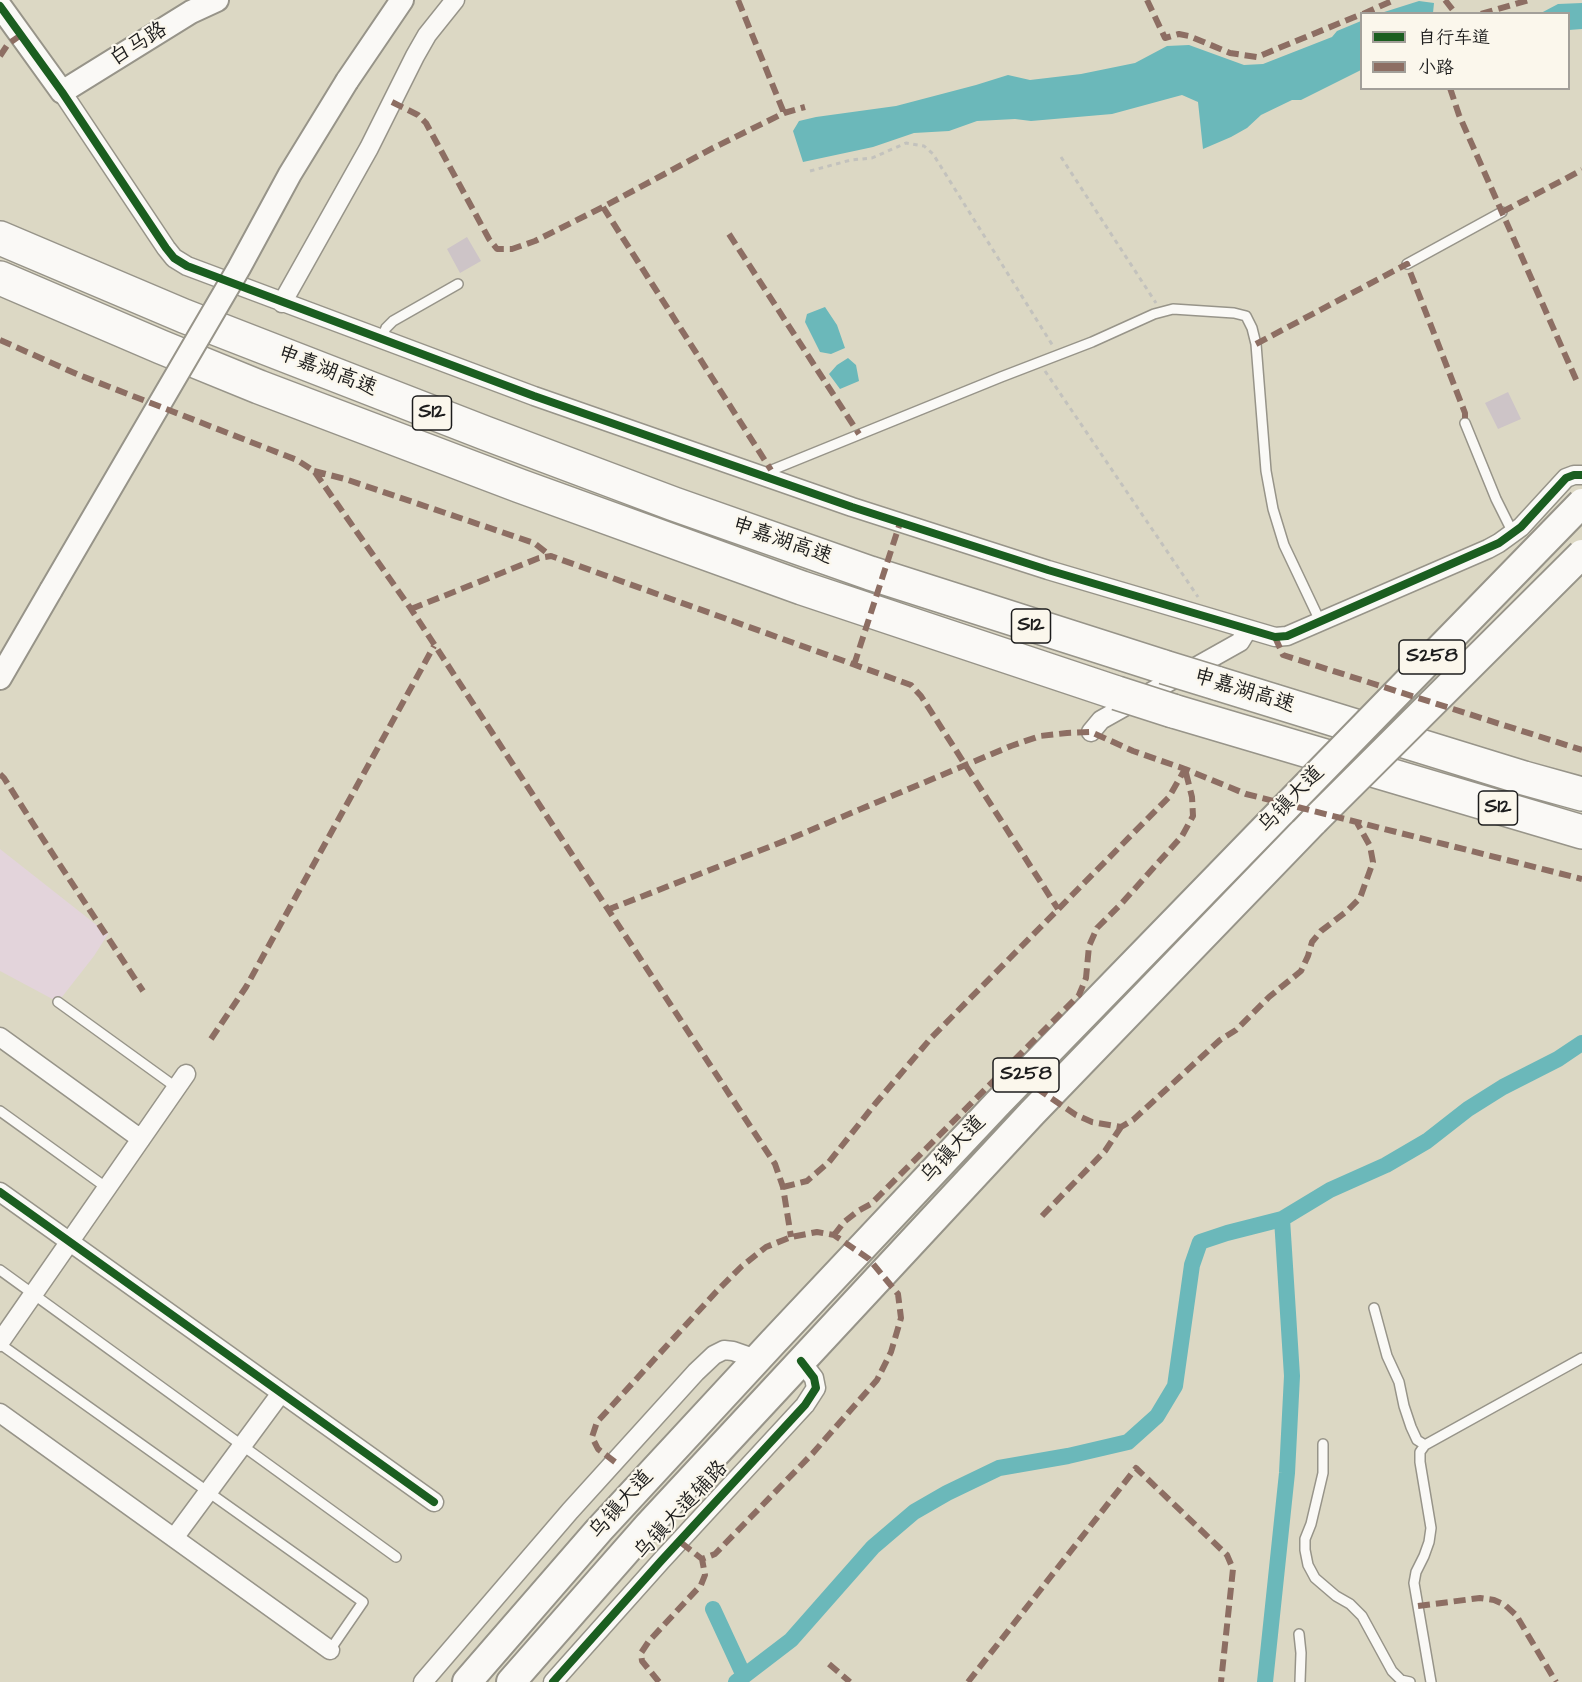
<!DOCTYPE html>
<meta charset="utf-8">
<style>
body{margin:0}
#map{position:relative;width:1582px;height:1682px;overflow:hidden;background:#dcd8c4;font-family:"Architects Daughter","LXGW WenKai TC",sans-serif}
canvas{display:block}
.legend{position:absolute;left:1360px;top:12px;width:210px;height:78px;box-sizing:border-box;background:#fbf7ec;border:2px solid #a29f99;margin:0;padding:8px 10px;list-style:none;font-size:18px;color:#1c1c1c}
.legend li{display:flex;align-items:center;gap:12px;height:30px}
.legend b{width:30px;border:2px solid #a29f99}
</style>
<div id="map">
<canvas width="1582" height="1682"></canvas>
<ul class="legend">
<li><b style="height:8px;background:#1b5e20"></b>自行车道</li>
<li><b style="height:8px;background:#8d6e63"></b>小路</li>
</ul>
</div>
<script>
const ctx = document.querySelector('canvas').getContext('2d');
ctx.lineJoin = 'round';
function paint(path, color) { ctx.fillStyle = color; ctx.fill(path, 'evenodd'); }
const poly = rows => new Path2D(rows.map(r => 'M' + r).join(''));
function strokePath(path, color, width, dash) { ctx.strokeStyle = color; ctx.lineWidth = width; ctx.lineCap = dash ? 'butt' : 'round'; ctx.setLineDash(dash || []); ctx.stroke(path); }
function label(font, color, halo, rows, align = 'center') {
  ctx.font = font + ' "Architects Daughter","LXGW WenKai TC",sans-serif'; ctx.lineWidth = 4.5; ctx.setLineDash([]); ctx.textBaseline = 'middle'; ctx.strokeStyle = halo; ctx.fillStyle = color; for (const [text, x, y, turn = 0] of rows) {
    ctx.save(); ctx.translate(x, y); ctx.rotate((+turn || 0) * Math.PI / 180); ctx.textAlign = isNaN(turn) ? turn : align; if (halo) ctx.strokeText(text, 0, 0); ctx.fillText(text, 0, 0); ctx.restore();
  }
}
const built = poly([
 [0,849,108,934,94,956,58,1002,0,971]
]);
const water = poly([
 [1419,1,1434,3,1433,13,1381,13],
 [1582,3,1582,29,1569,30,1568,14,1541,13,1558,4],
 [1361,21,1361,70,1301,100,1292,100,1261,115,1247,128,1231,137,1203,149,1198,102,1182,95,1112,114,1031,121,1015,119,977,121,949,131,914,133,873,147,803,162,793,131,799,121,816,117,896,106,976,85,1008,75,1030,80,1081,74,1135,63,1167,46,1189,45,1244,65,1263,64,1332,37,1337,31],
 [825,307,837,325,845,348,831,354,820,352,805,322,807,314],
 [848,358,856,365,859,381,840,389,829,374,837,365]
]);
const canal = poly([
 [713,1609,744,1676],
 [736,1682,791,1640,873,1547,914,1512,947,1493,999,1468,1068,1456,1128,1442,1157,1416,1175,1386,1192,1265,1200,1242,1227,1233,1282,1219,1330,1190,1386,1165,1427,1141,1468,1109,1503,1087,1558,1059,1582,1043],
 [1265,1682,1287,1473,1292,1376,1282,1219]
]);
const building = poly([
 [467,237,481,261,460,273,447,249],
 [1508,392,1521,419,1498,429,1485,403]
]);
const path = poly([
 [1061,157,1156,303],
 [810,171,851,160,872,158,906,143,924,146,933,154,1053,346],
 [1045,371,1198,597]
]);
const service = poly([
 [1407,264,1502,212],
 [381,339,386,328,393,321,458,284],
 [1465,423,1496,499,1513,533],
 [762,474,1001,377,1092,342,1154,314,1173,309,1234,313,1246,316,1252,328,1256,344,1266,471,1273,509,1284,545,1320,621],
 [58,1002,177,1088],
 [0,1111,107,1188],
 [0,1270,396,1557],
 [1374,1308,1387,1356,1399,1382,1404,1406,1411,1427,1417,1440,1425,1445],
 [0,1344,363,1602,330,1650],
 [1323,1444,1323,1473,1311,1524,1305,1539,1305,1550,1308,1565,1315,1578,1336,1596,1350,1604,1362,1616,1392,1671,1401,1680,1410,1682],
 [1299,1634,1301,1653,1300,1682],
 [1431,1682,1414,1583,1416,1572,1424,1556,1429,1542,1431,1528,1420,1462,1420,1452,1425,1445,1582,1358]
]);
const minor = poly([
 [62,92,166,248,174,258,187,266,534,396,852,507,1048,570,1275,637,1287,636,1488,549,1499,543,1521,527,1566,478,1574,475,1582,475],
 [282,303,369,148,415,56,427,35,455,0],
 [1091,732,1101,720,1240,642,1248,629],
 [0,1037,141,1139],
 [0,1192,434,1502],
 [0,1342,186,1074],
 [0,1413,330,1650],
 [174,1538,281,1393],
 [423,1682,570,1511,696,1372,714,1355,724,1350,733,1351,756,1359],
 [553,1682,661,1561,805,1405,816,1388,814,1378,801,1361]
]);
const tertiary = poly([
 [0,6,62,92,191,12,217,0],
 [347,81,402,0],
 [0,678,51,590]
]);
const primary = poly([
 [467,1682,599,1530,773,1342,998,1103,1282,811],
 [511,1682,648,1526,1032,1113,1314,821]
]);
const motorway = poly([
 [0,238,184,316,485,433,674,504,870,573,1164,667],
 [0,278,161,347,259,387,520,486,802,588,1117,693],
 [1216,683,1524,778,1582,794],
 [1173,711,1582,832]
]);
const tertiaryBridge = poly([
 [51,590,239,268,290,174,347,81]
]);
const primaryBridge = poly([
 [1282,811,1582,503],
 [1314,821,1582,554]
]);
const motorwayBridge = poly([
 [1164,667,1216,683],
 [1117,693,1173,711]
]);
const quiet = poly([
 [738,0,784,113],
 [1147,0,1165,38,1179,34,1189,36,1230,53,1257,57,1362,14],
 [1445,0,1456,14],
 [1363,14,1394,0],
 [1481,14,1529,0],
 [0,56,8,44,21,35],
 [1450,88,1459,115,1578,384],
 [392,102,418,115,426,123,489,239,497,249,512,249,535,241,603,207,713,148,784,113,805,107],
 [603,207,771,470],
 [1502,212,1582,170],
 [729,234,859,434],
 [0,340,79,375,297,460,314,471,411,609,775,1164,783,1187,791,1237],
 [1256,344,1407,264,1465,413,1465,423],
 [314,471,345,479,534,543,551,556],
 [411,609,539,558,551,556,911,685,921,696,1058,909],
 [1275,637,1283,655,1582,750],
 [854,665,900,523],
 [0,774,4,778,37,830,143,991],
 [607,910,787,840,1011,746,1040,736,1067,733,1091,732,1133,751,1185,769,1246,794,1582,879],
 [211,1039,246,987,434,646],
 [1007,1068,1076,1115,1092,1122,1121,1127,1133,1120,1220,1040,1236,1030,1269,997,1301,971,1308,956,1312,942,1321,931,1347,911,1360,898,1373,862,1370,846,1356,821],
 [783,1187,807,1181,829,1162,875,1104,932,1037,1169,797,1185,769],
 [1042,1216,1105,1151,1121,1127],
 [834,1235,844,1222,858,1211,871,1204,1079,995,1086,978,1089,946,1097,928,1122,903,1182,836,1193,816,1192,797,1185,769],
 [615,1462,598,1449,592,1437,597,1422,716,1292,742,1266,766,1247,791,1237,817,1232,834,1235,869,1259,898,1294,901,1318,891,1352,877,1380,813,1453,715,1554,702,1559,679,1541],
 [1418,1606,1480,1598,1494,1600,1505,1605,1516,1615,1556,1682],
 [829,1664,850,1682],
 [659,1682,642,1661,641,1653,649,1641,701,1585,705,1575,702,1559],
 [968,1682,1136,1468,1227,1555,1233,1569,1221,1682]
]);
const cycleway = poly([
 [0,6,62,92,166,248,174,258,187,266,534,396,852,507,1048,570,1275,637,1287,636,1499,543,1521,527,1566,478,1574,475,1582,475],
 [0,1192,434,1502],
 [553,1682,661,1561,805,1405,816,1388,814,1378,801,1361]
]);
const shields = [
 [432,413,39],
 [1031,626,39],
 [1432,657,66],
 [1498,808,39],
 [1026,1075,66]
];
const shieldNames = [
 ["S12",432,413],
 ["S12",1031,626],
 ["S258",1432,657],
 ["S12",1498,808],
 ["S258",1026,1075]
];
const streetNames = [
 ["白马路",139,45,-32],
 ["申嘉湖高速",327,372,21],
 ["申嘉湖高速",782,542,19],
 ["申嘉湖高速",1244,692,17],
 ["乌镇大道",1292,800,-46],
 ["乌镇大道",954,1150,-47],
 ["乌镇大道",622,1505,-48],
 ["乌镇大道辅路",682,1511,-47]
];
paint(built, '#e3d4db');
paint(water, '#6bb8ba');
strokePath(canal, '#6bb8ba', 16);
paint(building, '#cdc4c7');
strokePath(service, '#979489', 12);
strokePath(minor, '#979489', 21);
strokePath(tertiary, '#979489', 26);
strokePath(primary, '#979489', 32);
strokePath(motorway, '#979489', 36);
strokePath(path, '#c3c2bd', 3, [4.5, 4.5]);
strokePath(service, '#faf9f6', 9);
strokePath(minor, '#faf9f6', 18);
strokePath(tertiary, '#faf9f6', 22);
strokePath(primary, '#faf9f6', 28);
strokePath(motorway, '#faf9f6', 33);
strokePath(tertiaryBridge, '#979489', 26, []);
strokePath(primaryBridge, '#979489', 32, []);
strokePath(motorwayBridge, '#979489', 36, []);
strokePath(tertiaryBridge, '#faf9f6', 22);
strokePath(primaryBridge, '#faf9f6', 28);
strokePath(motorwayBridge, '#faf9f6', 33);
strokePath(quiet, '#8d6e63', 6, [12, 6]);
strokePath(cycleway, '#1b5e20', 8);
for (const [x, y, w] of shields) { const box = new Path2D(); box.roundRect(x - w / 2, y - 17, w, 34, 4.5); ctx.fillStyle = '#fbf7ec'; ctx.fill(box); strokePath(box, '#1c1c1c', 1.5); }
label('bold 20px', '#1c1c1c', null, shieldNames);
label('21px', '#1c1c1c', '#fbf7ec', streetNames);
</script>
